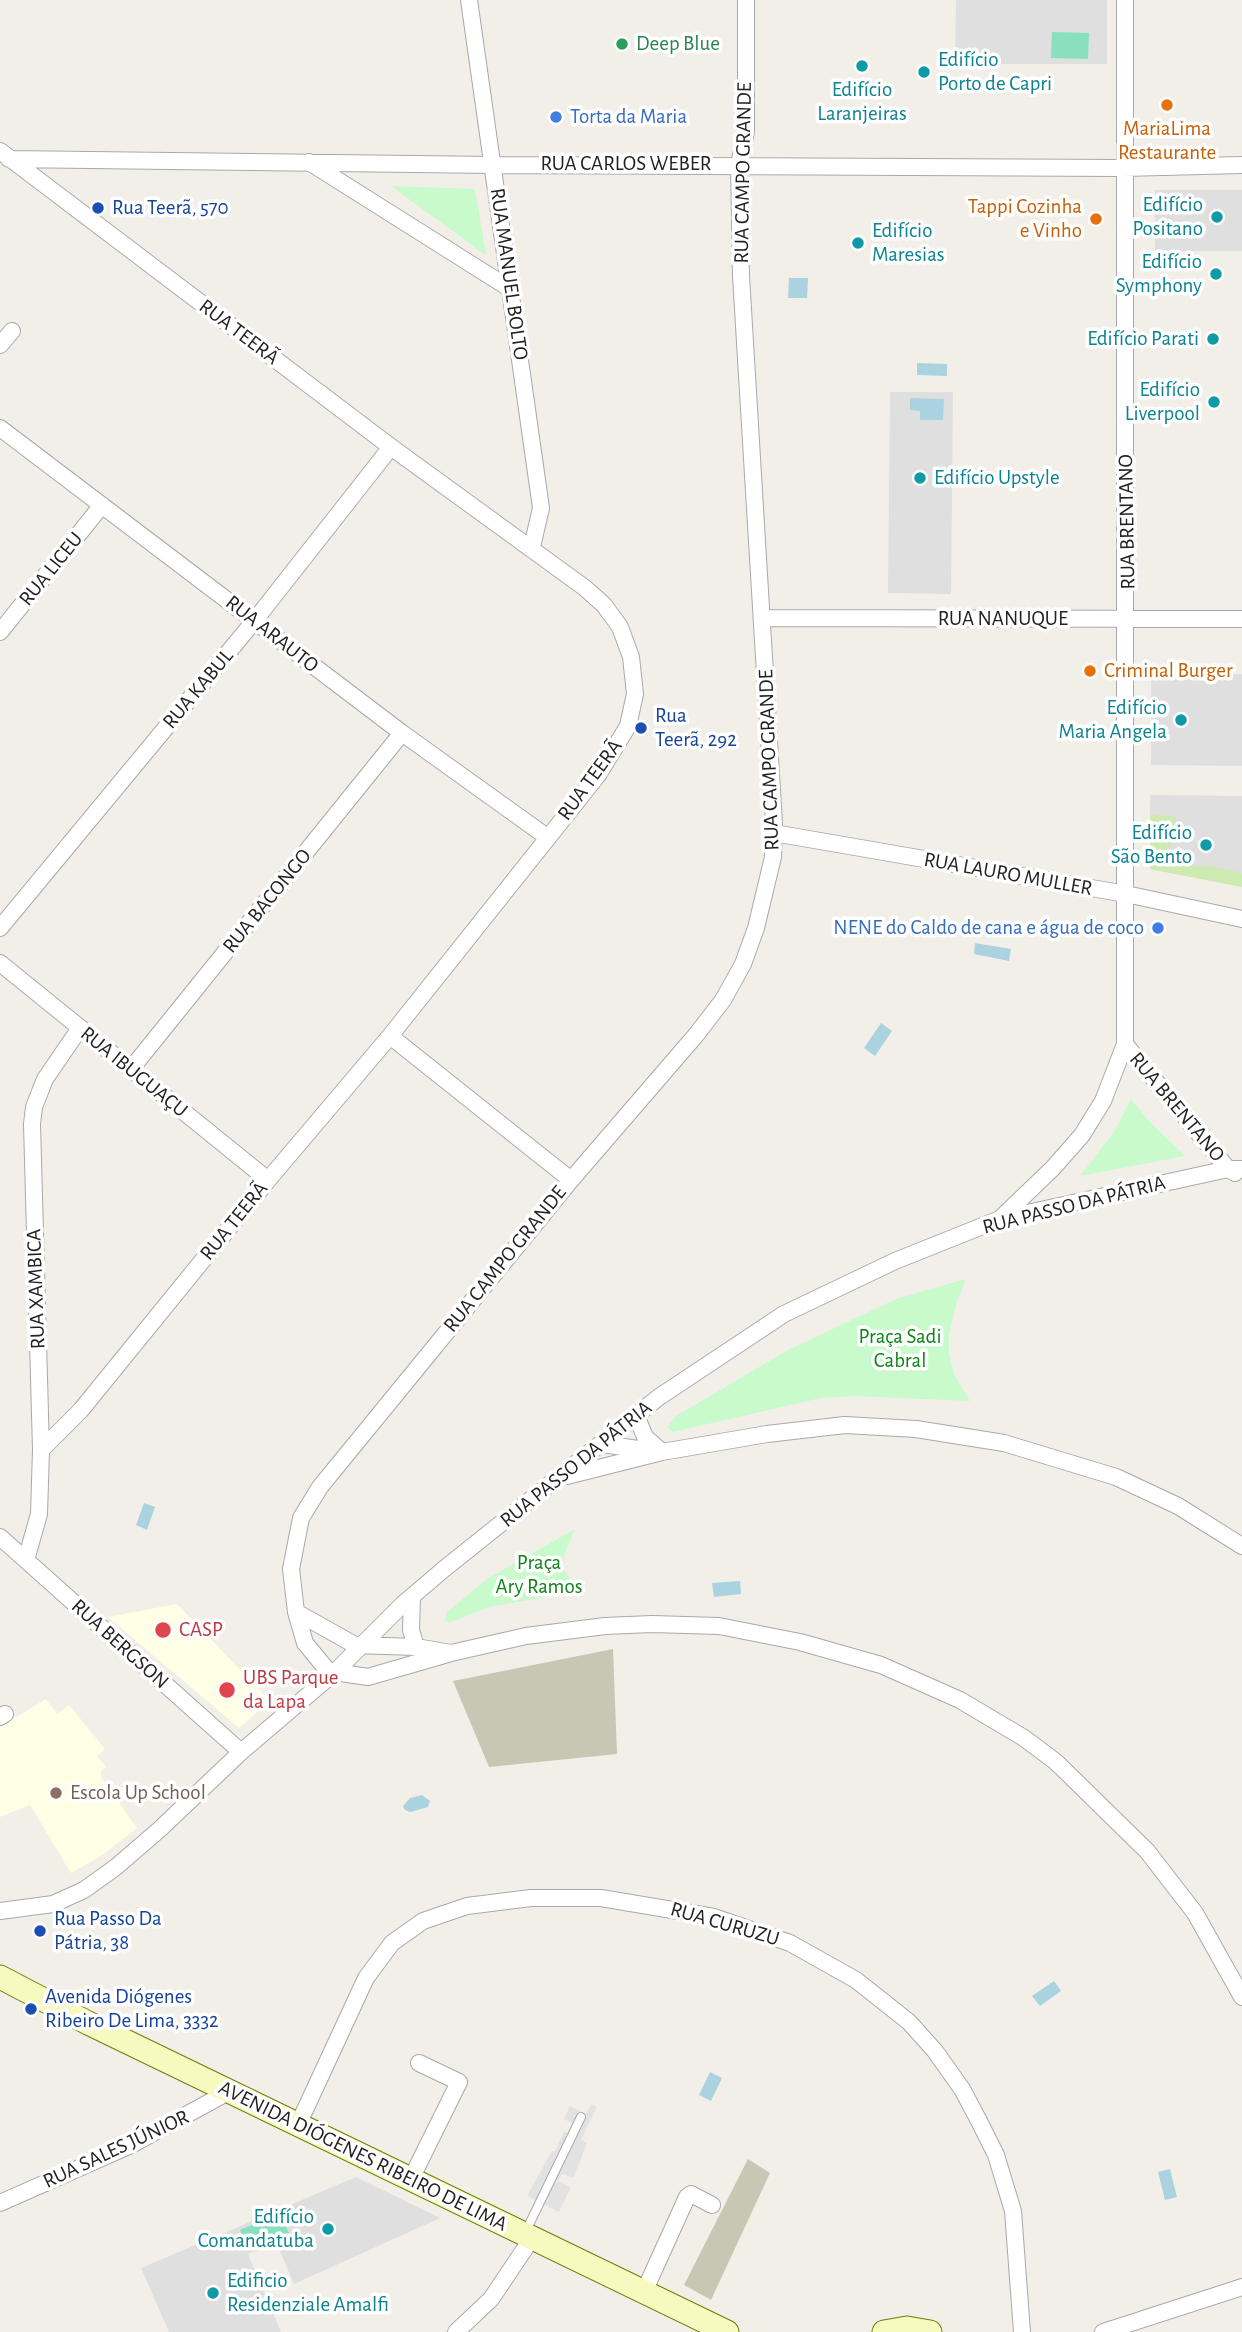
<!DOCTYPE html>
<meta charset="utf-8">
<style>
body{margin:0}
canvas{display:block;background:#f2efe9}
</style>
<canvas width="1242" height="2332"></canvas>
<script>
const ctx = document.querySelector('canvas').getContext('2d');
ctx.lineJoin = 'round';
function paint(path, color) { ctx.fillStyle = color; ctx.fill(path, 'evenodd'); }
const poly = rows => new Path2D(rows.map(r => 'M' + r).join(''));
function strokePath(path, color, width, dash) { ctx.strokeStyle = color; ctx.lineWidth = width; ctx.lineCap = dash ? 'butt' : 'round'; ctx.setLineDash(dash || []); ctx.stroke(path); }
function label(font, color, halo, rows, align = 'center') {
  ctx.font = font + ' "Alegreya Sans",sans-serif'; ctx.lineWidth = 7; ctx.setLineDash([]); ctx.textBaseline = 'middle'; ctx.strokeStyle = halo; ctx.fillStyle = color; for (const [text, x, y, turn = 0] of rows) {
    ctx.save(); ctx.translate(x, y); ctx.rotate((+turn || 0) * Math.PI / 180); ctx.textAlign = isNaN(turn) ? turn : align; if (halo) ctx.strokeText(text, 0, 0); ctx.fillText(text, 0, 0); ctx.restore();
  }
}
const residential = poly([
 [956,0,1107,0,1107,64,955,64],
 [1155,190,1242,190,1242,251,1155,251],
 [890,392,953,392,951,594,888,593],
 [1151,674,1242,674,1242,766,1151,765],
 [1150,795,1242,796,1242,887,1150,869],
 [356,2177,440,2218,294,2284,276,2242,248,2254,281,2332,169,2332,141,2268]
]);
const education = poly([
 [177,1604,270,1701,239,1728,108,1617],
 [46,1699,57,1714,69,1705,105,1749,97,1756,106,1767,101,1771,101,1777,137,1828,101,1856,71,1873,30,1805,0,1817,0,1727]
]);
const construction = poly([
 [613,1649,617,1754,489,1767,453,1681],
 [748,2159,770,2173,711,2300,684,2285]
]);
const grass = poly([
 [1150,814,1176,817,1168,858,1202,868,1203,865,1239,872,1242,875,1242,887,1150,869]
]);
const park = poly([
 [391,186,475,189,486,255,480,251],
 [1131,1099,1149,1121,1185,1156,1080,1176,1114,1132],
 [966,1279,956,1304,949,1335,949,1355,955,1376,970,1401,855,1396,821,1398,673,1432,667,1427,676,1416,788,1350,896,1299],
 [575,1529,564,1555,563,1568,578,1591,489,1607,449,1623,445,1620,447,1612,487,1579]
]);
const pitch = poly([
 [1052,32,1089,33,1088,59,1051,58],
 [280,2213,289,2233,249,2250,240,2230]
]);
const parking = poly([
 [591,2104,597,2107,581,2140,587,2143,579,2164,573,2178,562,2174,558,2181,571,2187,559,2212,527,2196,552,2151,555,2151,564,2132,568,2133,572,2123,564,2119,570,2106,586,2114]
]);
const water = poly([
 [789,278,808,278,807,298,788,298],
 [917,363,947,364,947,376,917,375],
 [910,398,944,399,943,420,920,420,920,411,910,410],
 [975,943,1011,949,1009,961,974,954],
 [881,1023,892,1031,875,1056,864,1048],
 [144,1503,155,1507,147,1530,136,1525],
 [740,1581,741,1594,714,1597,712,1583],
 [422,1795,430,1801,428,1807,410,1812,405,1810,403,1806,410,1798],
 [1054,1981,1061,1991,1040,2006,1032,1996],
 [710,2072,722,2078,711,2101,699,2095],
 [1170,2169,1177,2197,1165,2200,1158,2172]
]);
const lane = poly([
 [526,2231,581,2117]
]);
const street = poly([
 [469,0,541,508,532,547],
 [0,151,391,447,585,588,604,605,620,627,631,657,635,694,628,726,598,775,390,1036,268,1180,81,1410,41,1450],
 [9,159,494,165,1123,168,1242,165],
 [309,162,512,290],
 [0,345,12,331],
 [0,428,402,733,547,837],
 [763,618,1242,619],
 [0,632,102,505],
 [774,833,1126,894,1242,919],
 [0,928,255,620,391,447],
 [0,963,268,1180],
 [390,1036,571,1180],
 [1125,1044,1228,1169,1235,1173],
 [131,1069,402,733],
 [1002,1217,1053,1168,1082,1135,1103,1101,1125,1044,1125,0],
 [636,1415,645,1437,662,1452],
 [602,1444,653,1451],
 [567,1476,662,1452,767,1434,845,1425,916,1429,1004,1443,1116,1477,1178,1506,1242,1546],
 [0,1537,241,1752],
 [26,1560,39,1514,41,1450,32,1124,34,1107,45,1079,80,1028],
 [412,1597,411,1630,416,1647],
 [296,1612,355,1645,416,1647,451,1653,368,1677,328,1671,305,1643,296,1612,291,1569,301,1518,320,1487,571,1180,696,1035,723,1000,743,964,756,928,773,857,774,823,741,276,739,164,746,132,746,0],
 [451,1653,526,1636,605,1626,652,1624,719,1626,800,1642,881,1665,960,1700,1024,1738,1056,1762,1147,1851,1195,1913,1242,1997],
 [0,1717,5,1714],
 [0,1911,53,1904,84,1890,116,1867,160,1829,241,1752,334,1673,403,1604,444,1569,659,1397,784,1314,895,1261,1000,1219,1228,1169,1242,1169],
 [298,2125,366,1978,392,1943,423,1921,467,1906,531,1898,601,1898,714,1917,790,1943,856,1980,909,2022,935,2051,962,2089,979,2121,996,2155,1013,2211,1022,2332],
 [411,2179,459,2082,419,2063],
 [0,2203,131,2145,230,2091],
 [644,2292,687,2197,691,2194,712,2205],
 [456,2332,491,2299,532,2238],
 [1103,2332,1242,2287]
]);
const secondary = poly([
 [0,1977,88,2023,727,2332],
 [884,2332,907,2328,930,2332]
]);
const markers = [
 [622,44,7,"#2e9e5b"],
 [862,66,7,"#0f9aa8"],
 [924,72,7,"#0f9aa8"],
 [1167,105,7,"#e8710a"],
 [556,117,7,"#3f7fe0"],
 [98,208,7,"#1a4fb4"],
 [1217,217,7,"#0f9aa8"],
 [1096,219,7,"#e8710a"],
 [858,243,7,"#0f9aa8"],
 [1216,274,7,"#0f9aa8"],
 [1213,339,7,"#0f9aa8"],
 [1214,402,7,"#0f9aa8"],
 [920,478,7,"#0f9aa8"],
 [1090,671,7,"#e8710a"],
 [1181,720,7,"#0f9aa8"],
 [641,728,7,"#1a4fb4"],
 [1206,845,7,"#0f9aa8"],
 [1158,928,7,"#3f7fe0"],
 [163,1630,9,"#e0444e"],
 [227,1690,9,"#e0444e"],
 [56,1793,7,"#8d6e63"],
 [40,1931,7,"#1a4fb4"],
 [31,2009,7,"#1a4fb4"],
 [328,2229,7,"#0f9aa8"],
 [213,2293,7,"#0f9aa8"]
];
const leisureNames = [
 ["Deep Blue",636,44]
];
const cultureNames = [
 ["Edifício",938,60,"left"],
 ["Porto de Capri",938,84,"left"],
 ["Edifício",862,90,"center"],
 ["Laranjeiras",862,114,"center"],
 ["Edifício",1203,205],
 ["Positano",1203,229],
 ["Edifício",872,231,"left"],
 ["Maresias",872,255,"left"],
 ["Edifício",1202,262],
 ["Symphony",1202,286],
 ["Edifício Parati",1199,339],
 ["Edifício",1200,390],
 ["Liverpool",1200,414],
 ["Edifício Upstyle",934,478,"left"],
 ["Edifício",1167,708],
 ["Maria Angela",1167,732],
 ["Edifício",1192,833],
 ["São Bento",1192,857],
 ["Edifício",314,2217],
 ["Comandatuba",314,2241],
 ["Edificio",227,2281,"left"],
 ["Residenziale Amalfi",227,2305,"left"]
];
const shopNames = [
 ["Torta da Maria",570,117],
 ["NENE do Caldo de cana e água de coco",1144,928,"right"]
];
const foodNames = [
 ["MariaLima",1167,129],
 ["Restaurante",1167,153],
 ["Tappi Cozinha",1082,207,"right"],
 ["e Vinho",1082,231,"right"],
 ["Criminal Burger",1104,671,"left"]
];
const streetNames = [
 ["RUA CARLOS WEBER",626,164],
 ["RUA CAMPO GRANDE",743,173,-89],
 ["RUA MANUEL BOLTO",509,274,82],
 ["RUA TEERÃ",239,332,37],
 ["RUA BRENTANO",1127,522,-91],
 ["RUA LICEU",51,569,-51],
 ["RUA NANUQUE",1003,619],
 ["RUA ARAUTO",272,634,38],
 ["RUA KABUL",198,689,-50],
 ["RUA CAMPO GRANDE",769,760,-92],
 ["RUA TEERÃ",590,780,-54],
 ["RUA LAURO MULLER",1008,874,10],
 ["RUA BACONGO",267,901,-51],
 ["RUA IBUGUAÇU",134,1072,39],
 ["RUA BRENTANO",1177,1107,50],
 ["RUA PASSO DA PÁTRIA",1074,1205,-14],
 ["RUA TEERÃ",234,1221,-51],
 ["RUA CAMPO GRANDE",505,1259,-51],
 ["RUA XAMBICA",36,1289,-92],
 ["RUA PASSO DA PÁTRIA",576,1464,-39],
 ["RUA BERGSON",120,1644,42],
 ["RUA CURUZU",725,1924,16],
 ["RUA SALES JÚNIOR",116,2149,-25],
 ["AVENIDA DIÓGENES RIBEIRO DE LIMA",363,2156,26]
];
const transitNames = [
 ["Rua Teerã, 570",112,208],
 ["Rua",655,716],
 ["Teerã, 292",655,740],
 ["Rua Passo Da",54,1919],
 ["Pátria, 38",54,1943],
 ["Avenida Diógenes",45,1997],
 ["Ribeiro De Lima, 3332",45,2021]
];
const parkNames = [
 ["Praça Sadi",900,1337],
 ["Cabral",900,1361],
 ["Praça",539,1563],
 ["Ary Ramos",539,1587]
];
const healthNames = [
 ["CASP",179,1630],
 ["UBS Parque",243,1678],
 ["da Lapa",243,1702]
];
const educationNames = [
 ["Escola Up School",70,1793]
];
paint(residential, '#e0dfdf');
paint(education, '#ffffe5');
paint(construction, '#c7c7b4');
paint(grass, '#cdebb0');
paint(park, '#c8facc');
paint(pitch, '#88e0be');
paint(parking, '#e2e2e2');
paint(water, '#aad3df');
strokePath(lane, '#a9a9a9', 10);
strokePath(street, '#a9a9a9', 18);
strokePath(secondary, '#707d05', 25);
strokePath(lane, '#fff', 8);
strokePath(street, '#fff', 16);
strokePath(secondary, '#f7fabf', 23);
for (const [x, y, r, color] of markers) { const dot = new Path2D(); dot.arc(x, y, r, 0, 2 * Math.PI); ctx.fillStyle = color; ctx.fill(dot); strokePath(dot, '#fff', 2.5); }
label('21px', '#27864d', '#fff', leisureNames, 'left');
label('21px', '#0d838f', '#fff', cultureNames, 'right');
label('21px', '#366cbe', '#fff', shopNames, 'left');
label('21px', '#c56008', '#fff', foodNames);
label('21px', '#222', '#fff', streetNames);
label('21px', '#164399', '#fff', transitNames, 'left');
label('21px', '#0c8416', '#fff', parkNames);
label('21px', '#be3a42', '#fff', healthNames, 'left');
label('21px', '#785e54', '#fff', educationNames, 'left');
</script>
